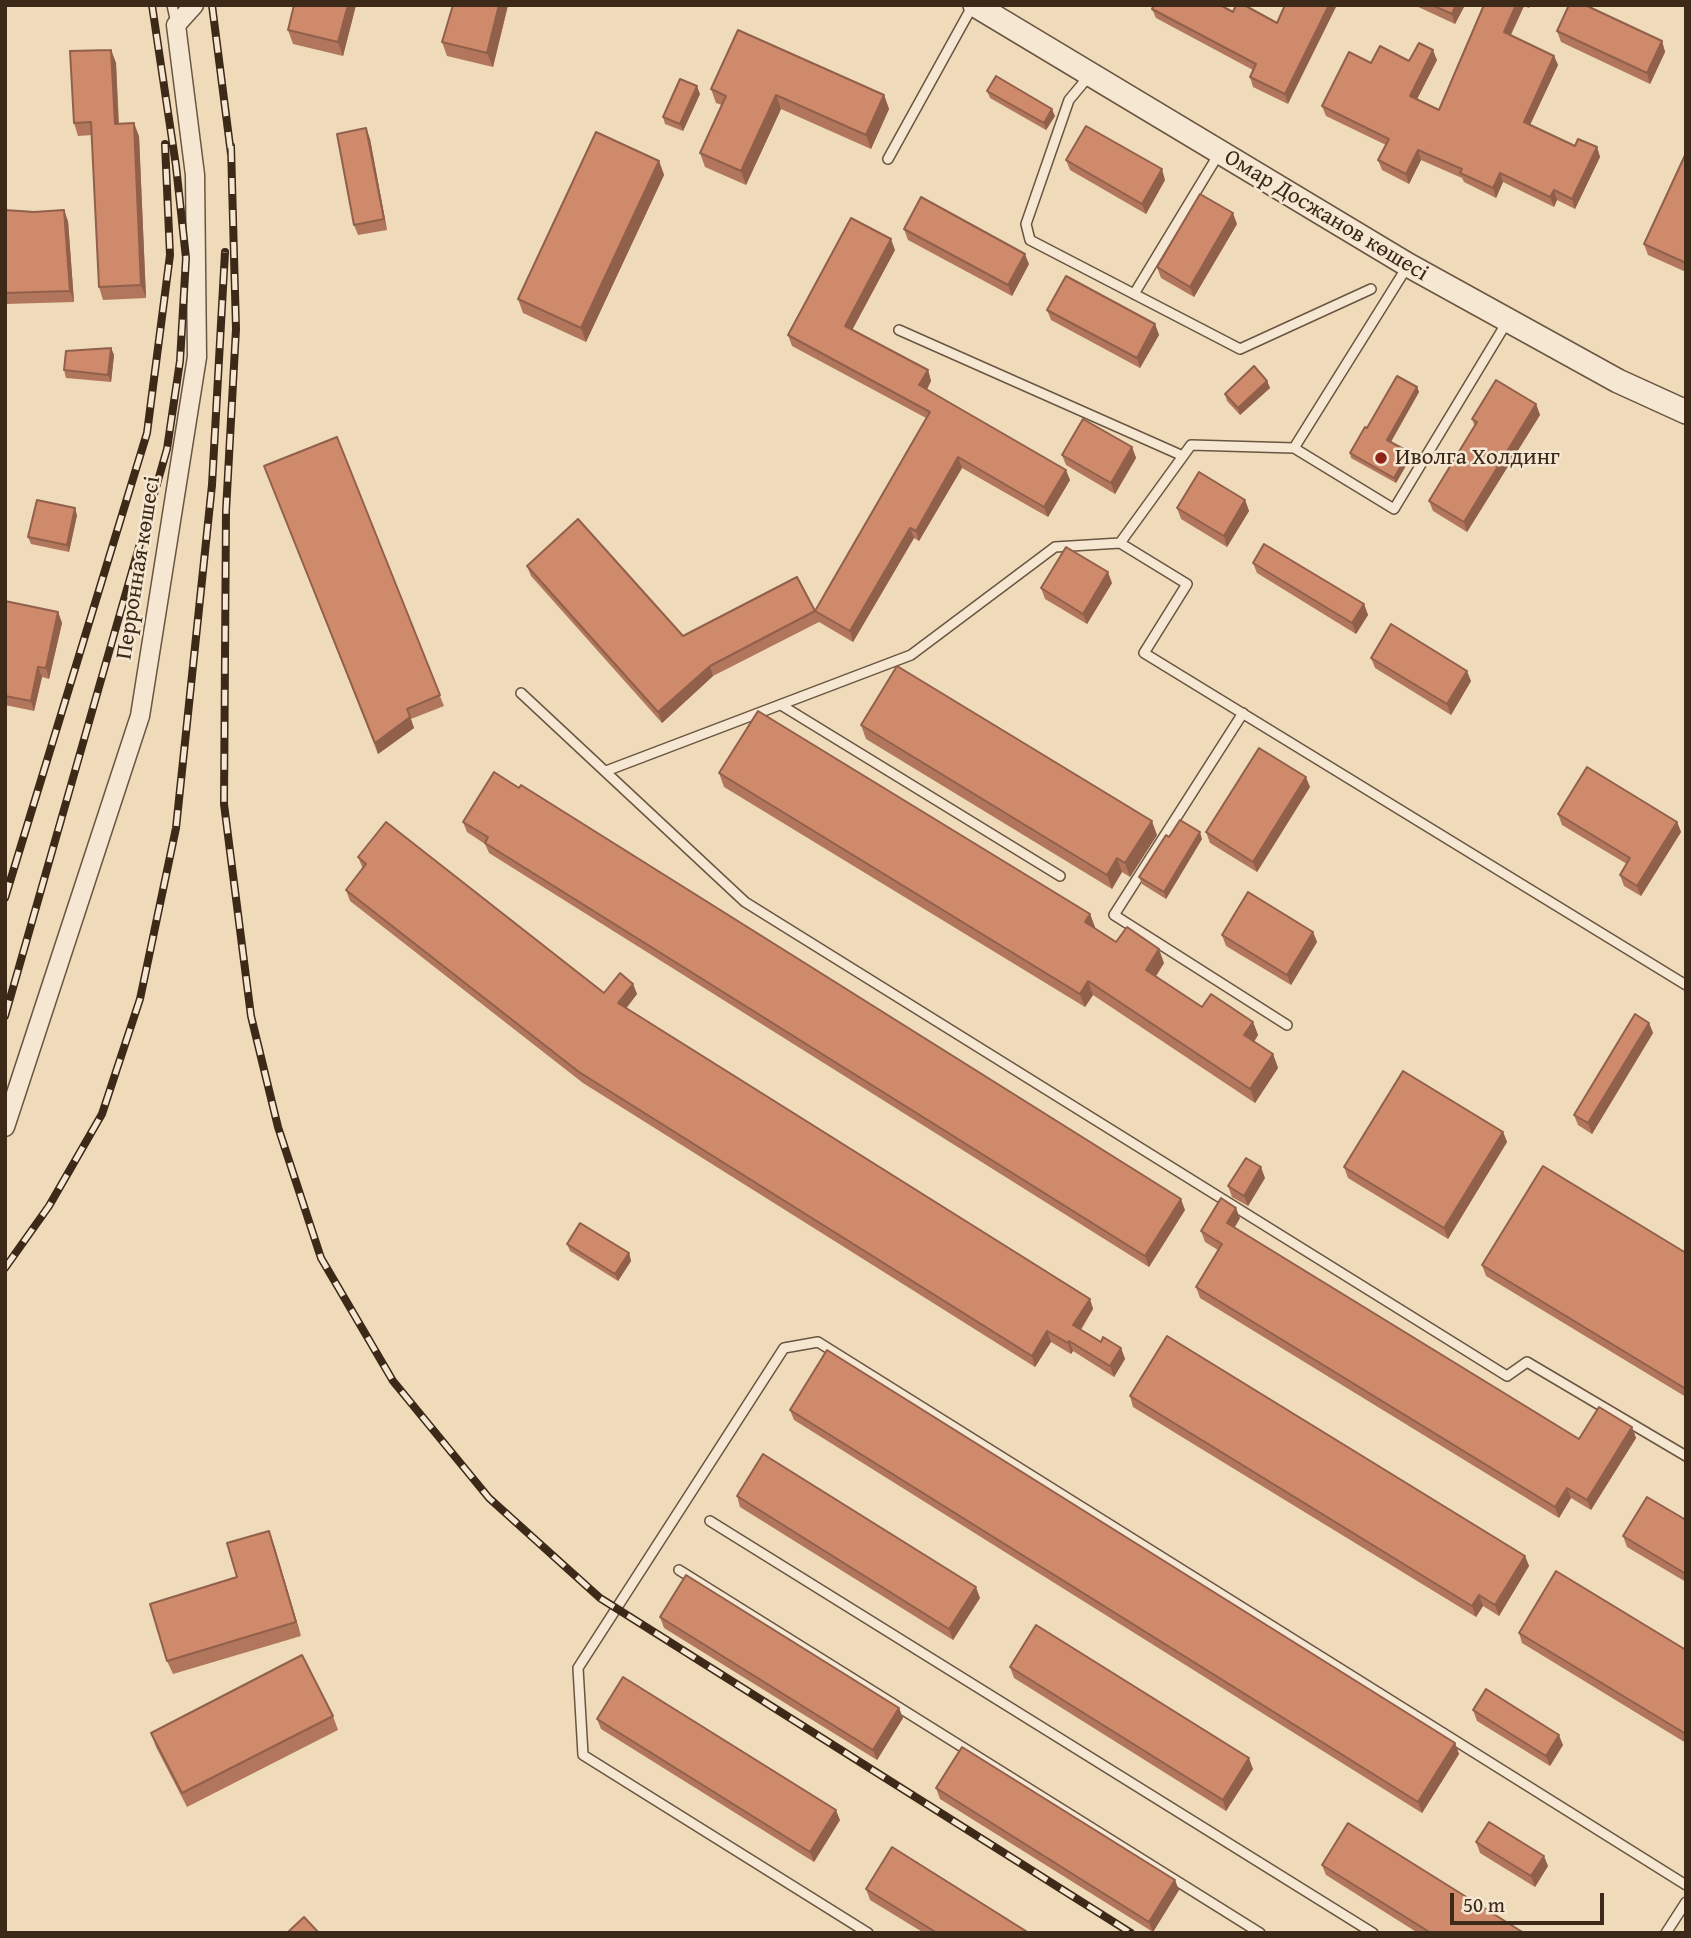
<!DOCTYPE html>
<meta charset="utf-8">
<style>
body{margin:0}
#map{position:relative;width:1691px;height:1938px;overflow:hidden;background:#efdaba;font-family:"Gentium Book Plus",serif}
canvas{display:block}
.frame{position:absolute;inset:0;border:7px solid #3c2917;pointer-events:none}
.scale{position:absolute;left:1450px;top:1893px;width:154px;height:32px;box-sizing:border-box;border:4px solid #3c2917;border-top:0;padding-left:9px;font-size:21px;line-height:24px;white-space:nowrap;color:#3c2917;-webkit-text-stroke:5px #f5e7d2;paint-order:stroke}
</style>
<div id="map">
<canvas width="1691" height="1938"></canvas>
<div class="frame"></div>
<div class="scale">50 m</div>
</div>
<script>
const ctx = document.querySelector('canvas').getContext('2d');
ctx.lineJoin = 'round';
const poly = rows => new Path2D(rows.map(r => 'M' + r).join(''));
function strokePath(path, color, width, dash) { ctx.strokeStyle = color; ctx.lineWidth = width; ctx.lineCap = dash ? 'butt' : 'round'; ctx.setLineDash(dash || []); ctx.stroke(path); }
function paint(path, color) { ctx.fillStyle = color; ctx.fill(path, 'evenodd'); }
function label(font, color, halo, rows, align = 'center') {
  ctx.font = font + ' "Gentium Book Plus",serif'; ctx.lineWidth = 5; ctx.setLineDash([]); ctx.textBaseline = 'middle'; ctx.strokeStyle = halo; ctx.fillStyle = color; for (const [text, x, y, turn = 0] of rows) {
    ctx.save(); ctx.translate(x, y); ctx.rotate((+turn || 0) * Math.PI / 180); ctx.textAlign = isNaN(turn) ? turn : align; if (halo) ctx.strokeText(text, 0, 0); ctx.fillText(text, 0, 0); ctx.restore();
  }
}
const service = poly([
 [172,5,176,23],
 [1089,76,1069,100,1026,224,1030,240,1240,349,1371,289],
 [888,159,973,5],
 [1134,294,1220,152],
 [899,330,1183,456],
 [1294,448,1394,509,1507,322],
 [1120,543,1187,584,1144,653,1686,985],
 [521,693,745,902,1507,1376,1527,1362,1686,1456],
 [781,705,1060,876],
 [1243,713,1114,915,1287,1025],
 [606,771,911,655,1055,547,1120,543,1191,445,1294,448,1407,267],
 [710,1521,1373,1933],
 [679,1570,1260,1933],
 [868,1933,583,1755,578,1668,784,1348,818,1342,1686,1885],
 [1666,1933,1686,1902]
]);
const minor = poly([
 [5,1127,140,716,197,357,195,175,176,25,194,5]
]);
const tertiary = poly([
 [975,5,1408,265,1618,381,1686,412]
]);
const rail = poly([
 [212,5,231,154],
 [231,146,236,329,226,511,224,804,251,1016,278,1127,321,1258,393,1381,489,1498,600,1598,1131,1933],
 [5,898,147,433,170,255,165,144],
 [5,1016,167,449,180,361,186,258,176,166,152,5],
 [5,1268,49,1206,102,1114,140,999,176,828,212,485,225,252]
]);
const wall = poly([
 [294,5,356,5,343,56,293,44,288,30],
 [508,5,493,67,447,56,442,42],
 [1414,5,1465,5,1455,24],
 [1484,5,1531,5,1529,8,1524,6,1511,35,1554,56,1558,65,1530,125,1575,146,1597,147,1600,157,1575,209,1557,200,1554,207,1503,182,1496,198,1464,182,1462,178,1421,160,1409,184,1382,170,1378,160,1386,145,1326,116,1322,106,1371,63,1409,61,1437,60,1417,99,1439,110],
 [1152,9,1233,12,1277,23,1288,104,1253,87,1250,77,1253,70,1156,18],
 [1557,31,1662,41,1665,52,1650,84,1561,42],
 [111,50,116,63,119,124,139,136,146,298,103,300,99,287,92,135,78,136,74,123],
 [711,89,884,95,889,109,871,149,781,109,746,185,705,167,700,153,722,105,716,103],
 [987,91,1055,116,1046,130,990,98],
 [700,94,683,131,665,124,663,117],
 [366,128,370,139,387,230,358,235,354,225],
 [1686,153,1686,272,1648,255,1644,244],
 [1066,160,1165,180,1146,214,1070,170],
 [659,161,664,175,586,342,523,313,518,299],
 [5,210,68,221,74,302,5,304],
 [1237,224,1194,297,1161,278,1157,267],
 [904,229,1029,264,1012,296,908,240],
 [895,250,852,330,928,370,931,381,927,390,1070,480,1048,517,962,468,919,541,914,538,853,642,819,622,713,676,662,723,531,576,527,566,683,636,815,611,926,418,792,346,788,335],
 [1047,310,1155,324,1159,335,1140,368,1051,320],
 [111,348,114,355,111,382,66,378,64,370],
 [1267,381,1270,388,1240,415,1227,401,1225,394],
 [1417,387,1419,392,1391,442,1411,457,1396,483,1351,458,1350,453,1367,428],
 [1536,404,1540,415,1467,532,1433,511,1429,501,1475,427,1472,419],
 [337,437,444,706,411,719,414,728,378,754,264,466],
 [1132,447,1136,458,1115,494,1066,465,1062,455],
 [1245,500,1249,511,1227,547,1181,519,1177,508],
 [77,515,69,552,31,544,28,537],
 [1253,563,1364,604,1368,615,1356,634,1257,573],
 [1112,583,1087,624,1045,599,1041,588],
 [5,601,58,612,62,623,49,679,42,677,34,711,5,705],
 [1371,658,1471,681,1451,715,1375,668],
 [861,725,1157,835,1130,877,1122,872,1112,889,866,739],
 [719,773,1090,914,1095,928,1116,942,1164,963,1156,976,1202,1007,1253,1022,1258,1035,1254,1042,1273,1054,1278,1068,1255,1103,1093,995,1085,1007,724,787],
 [1310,787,1257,872,1210,843,1206,832],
 [1558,814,1677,822,1681,832,1641,896,1624,886,1620,875,1627,864,1562,825],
 [463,822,1185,1210,1149,1267,489,853,485,844,467,832],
 [1169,837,1202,839,1166,899,1142,884,1139,877],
 [358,857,604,993,633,984,637,994,626,1008,1090,1299,1093,1309,1081,1330,1101,1342,1121,1348,1125,1359,1114,1377,1073,1351,1071,1354,1051,1342,1035,1367,583,1083,350,901,346,890,363,869],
 [1313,932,1317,942,1291,985,1226,946,1222,935],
 [1649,1023,1653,1033,1592,1134,1578,1125,1574,1115],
 [1503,1132,1507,1142,1448,1239,1348,1178,1344,1167],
 [1265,1178,1248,1206,1232,1197,1228,1186],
 [1240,1218,1234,1228,1579,1439,1632,1427,1636,1438,1591,1510,1571,1498,1559,1518,1200,1298,1196,1287,1218,1250,1205,1242,1201,1231],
 [567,1244,629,1253,631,1261,618,1281,570,1251],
 [1686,1253,1686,1397,1486,1276,1482,1265],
 [1130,1396,1525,1556,1529,1566,1499,1616,1483,1606,1476,1617,1133,1407],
 [790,1410,1455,1743,1459,1754,1422,1813,794,1420],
 [737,1496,980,1598,953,1640,740,1507],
 [1686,1520,1686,1582,1627,1547,1623,1536],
 [274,1545,301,1636,173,1674,167,1661,237,1577],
 [660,1617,899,1708,903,1718,877,1760,664,1628],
 [1519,1633,1686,1650,1686,1743,1522,1643],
 [1010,1667,1253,1769,1226,1811,1014,1678],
 [1473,1710,1563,1745,1550,1766,1477,1721],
 [333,1716,338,1730,187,1807,156,1747,151,1733],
 [597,1719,840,1820,814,1862,601,1729],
 [936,1788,1179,1890,1153,1932,940,1799],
 [1476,1842,1548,1866,1535,1887,1480,1853],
 [1322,1865,1524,1933,1418,1933,1326,1875],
 [866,1889,1029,1933,924,1933,870,1900]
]);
const shadedWall = poly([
 [348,5,356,5,343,56,338,42],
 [499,5,508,5,493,67,487,53],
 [1329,5,1337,5,1288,104,1285,94],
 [1456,5,1465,5,1455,24,1452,14],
 [1516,5,1524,6,1507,42,1504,32],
 [1662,41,1665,52,1650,84,1647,73],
 [111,50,116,63,119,137,115,124],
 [1433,50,1437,60,1414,105,1410,96],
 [1554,56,1558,65,1527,131,1524,122],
 [697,86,700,94,683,131,680,124],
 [776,95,781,109,746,185,741,171],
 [884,95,889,109,871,149,866,135],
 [1052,109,1055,116,1046,130,1044,123],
 [134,123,139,136,146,298,141,285],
 [366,128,370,139,387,230,384,219],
 [1597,147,1600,157,1575,209,1572,199],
 [1418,150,1421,160,1409,184,1406,174],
 [659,161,664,175,586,342,581,328],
 [1162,169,1165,180,1146,214,1142,204],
 [1500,173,1503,182,1496,198,1493,188],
 [1554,190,1557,200,1554,207,1550,197],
 [64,210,68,221,74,302,70,291],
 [1233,213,1237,224,1194,297,1190,287],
 [891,239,895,250,849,336,845,326],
 [1025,254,1029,264,1012,296,1008,285],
 [1155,324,1159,335,1140,368,1137,358],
 [111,348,114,355,111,382,108,375],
 [928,370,931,381,923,396,919,385],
 [1267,381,1270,388,1240,415,1238,408],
 [1417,387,1419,392,1389,445,1387,440],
 [1536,404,1540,415,1467,532,1464,522],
 [1132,447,1136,458,1115,494,1111,483],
 [1409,452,1411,457,1396,483,1394,478],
 [958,457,962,468,919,541,916,531],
 [1066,470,1070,480,1048,517,1044,507],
 [1245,500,1249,511,1227,547,1224,536],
 [75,508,77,515,69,552,67,545],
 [910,528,914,538,853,642,850,631],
 [1108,572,1112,583,1087,624,1083,614],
 [1364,604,1368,615,1356,634,1352,623],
 [58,612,62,623,49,679,46,668],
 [710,666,713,676,662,723,658,712],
 [38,667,42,677,34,711,31,701],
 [1467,671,1471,681,1451,715,1447,704],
 [410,717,414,728,378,754,375,743],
 [1306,777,1310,787,1257,872,1253,862],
 [1152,821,1157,835,1130,877,1125,863],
 [1677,822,1681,832,1641,896,1637,886],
 [1200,832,1202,839,1166,899,1164,892],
 [1117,858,1122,872,1112,889,1107,875],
 [1090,914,1095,927,1090,935,1085,922],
 [1313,932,1317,942,1291,985,1287,975],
 [1159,949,1164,963,1151,984,1146,970],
 [1088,981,1093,995,1085,1007,1080,994],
 [633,984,637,994,622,1014,618,1003],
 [1253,1022,1258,1035,1249,1049,1244,1035],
 [1649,1023,1653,1033,1592,1134,1588,1123],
 [1273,1054,1278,1068,1255,1103,1250,1089],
 [1503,1132,1507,1142,1448,1239,1444,1228],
 [1261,1167,1265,1178,1248,1206,1244,1196],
 [1181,1199,1185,1210,1149,1267,1145,1256],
 [1236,1208,1240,1218,1231,1234,1227,1223],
 [629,1253,631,1261,618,1281,615,1274],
 [1090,1299,1093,1309,1077,1335,1073,1325],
 [1047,1331,1051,1342,1035,1367,1032,1356],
 [1069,1341,1073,1351,1071,1354,1068,1343],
 [1121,1348,1125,1359,1114,1377,1110,1366],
 [1632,1427,1636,1438,1591,1510,1587,1500],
 [1567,1488,1571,1498,1559,1518,1555,1507],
 [269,1531,274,1545,301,1636,296,1622],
 [1525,1556,1529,1566,1499,1616,1495,1605],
 [976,1587,980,1598,953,1640,949,1629],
 [1479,1595,1483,1606,1476,1617,1472,1606],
 [899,1708,903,1718,877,1760,873,1750],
 [1559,1735,1563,1745,1550,1766,1546,1756],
 [1455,1743,1459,1754,1422,1813,1418,1802],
 [1249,1758,1253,1769,1226,1811,1223,1800],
 [836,1810,840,1820,814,1862,810,1852],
 [1544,1856,1548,1866,1535,1887,1531,1876],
 [1175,1880,1179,1890,1153,1932,1149,1922]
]);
const building = poly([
 [294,5,348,5,338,42,288,30,294,5],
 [453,5,499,5,487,53,442,42,453,5],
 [1154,5,1220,5,1233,12,1236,5,1244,5,1277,23,1285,5,1329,5,1285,94,1250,77,1256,64,1152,9,1154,5],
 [1432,5,1456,5,1452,14,1432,5],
 [1484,5,1516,5,1504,32,1554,56,1524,122,1575,146,1578,139,1597,147,1572,199,1554,190,1550,197,1500,173,1493,188,1460,173,1462,169,1418,150,1406,174,1378,160,1389,139,1322,106,1349,52,1371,63,1380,46,1409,61,1419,43,1433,50,1410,96,1439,110,1484,5],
 [1569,5,1585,5,1662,41,1647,73,1557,31,1569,5],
 [738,30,884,95,866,135,776,95,741,171,700,153,726,96,711,89,738,30],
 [111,50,115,124,134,123,141,285,99,287,91,122,74,123,70,51,111,50],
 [996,76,1052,109,1044,123,987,91,996,76],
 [680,79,697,86,680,124,663,117,680,79],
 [1086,126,1162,169,1142,204,1066,160,1086,126],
 [366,128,384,219,354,225,337,134,366,128],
 [596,132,659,161,581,328,518,299,596,132],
 [1686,153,1686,263,1644,244,1686,153],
 [1200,194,1233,213,1190,287,1157,267,1200,194],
 [921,197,1025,254,1008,285,904,229,921,197],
 [5,210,34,212,64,210,70,291,5,293,5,210],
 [851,218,891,239,845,326,928,370,919,385,1066,470,1044,507,958,457,916,531,910,528,850,631,815,611,930,412,788,335,851,218],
 [1066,276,1155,324,1137,358,1047,310,1066,276],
 [111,348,108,375,64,370,66,351,111,348],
 [1254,366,1267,381,1238,408,1225,394,1254,366],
 [1397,376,1417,387,1387,440,1409,452,1394,478,1350,453,1365,427,1367,428,1397,376],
 [1496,380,1536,404,1464,522,1429,501,1477,422,1472,419,1496,380],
 [1083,419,1132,447,1111,483,1062,455,1083,419],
 [337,437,440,695,407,709,410,717,375,743,264,466,337,437],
 [1199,472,1245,500,1224,536,1177,508,1199,472],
 [37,500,75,508,67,545,28,537,37,500],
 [578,519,683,636,797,577,815,611,710,666,658,712,527,566,578,519],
 [1264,544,1364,604,1352,623,1253,563,1264,544],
 [1066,547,1108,572,1083,614,1041,588,1066,547],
 [5,601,58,612,46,668,38,667,31,701,5,696,5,601],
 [1391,624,1467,671,1447,704,1371,658,1391,624],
 [897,666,1152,821,1125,863,1117,858,1107,875,861,725,897,666],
 [758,711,1090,914,1085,922,1116,942,1127,927,1159,949,1146,970,1202,1007,1211,994,1253,1022,1244,1035,1273,1054,1250,1089,1088,981,1080,994,719,773,758,711],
 [1259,748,1306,777,1253,862,1206,832,1259,748],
 [1587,767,1677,822,1637,886,1620,875,1630,858,1558,814,1587,767],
 [494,772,519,788,521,785,1181,1199,1145,1256,485,843,488,837,463,822,494,772],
 [1180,820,1200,832,1164,892,1139,877,1166,835,1169,837,1180,820],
 [386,822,604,993,620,973,633,984,618,1003,1090,1299,1073,1325,1101,1342,1103,1337,1121,1348,1110,1366,1069,1341,1068,1343,1047,1331,1032,1356,579,1072,346,890,366,864,358,857,386,822],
 [1248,892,1313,932,1287,975,1222,935,1248,892],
 [1635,1014,1649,1023,1588,1123,1574,1115,1635,1014],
 [1403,1071,1503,1132,1444,1228,1344,1167,1403,1071],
 [1246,1158,1261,1167,1244,1196,1228,1186,1246,1158],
 [1543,1166,1686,1253,1686,1389,1482,1265,1543,1166],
 [1221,1198,1236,1208,1227,1223,1579,1439,1599,1407,1632,1427,1587,1500,1567,1488,1555,1507,1196,1287,1222,1244,1201,1231,1221,1198],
 [580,1223,629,1253,615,1274,567,1244,580,1223],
 [1167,1336,1525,1556,1495,1605,1479,1595,1472,1606,1130,1396,1167,1336],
 [827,1350,1455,1743,1418,1802,790,1410,827,1350],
 [763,1454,976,1587,949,1629,737,1496,763,1454],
 [1647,1497,1686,1520,1686,1574,1623,1536,1647,1497],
 [269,1531,296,1622,167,1661,150,1604,237,1577,227,1543,269,1531],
 [1556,1571,1686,1650,1686,1734,1519,1633,1556,1571],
 [686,1575,899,1708,873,1750,660,1617,686,1575],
 [1036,1625,1249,1758,1223,1800,1010,1667,1036,1625],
 [302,1655,333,1716,182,1793,151,1733,302,1655],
 [623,1677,836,1810,810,1852,597,1719,623,1677],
 [1486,1689,1559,1735,1546,1756,1473,1710,1486,1689],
 [962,1747,1175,1880,1149,1922,936,1788,962,1747],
 [1489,1822,1544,1856,1531,1876,1476,1842,1489,1822],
 [1348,1823,1524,1933,1431,1933,1322,1865,1348,1823],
 [892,1847,1029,1933,937,1933,866,1889,892,1847],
 [304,1917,319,1933,287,1933,304,1917]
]);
const markers = [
 [1381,458,7,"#8f2418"]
];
const streetNames = [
 ["Омар Досжанов көшесі",1326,216,31],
 ["Перронная көшесі",139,568,-81]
];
const poiNames = [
 ["Иволга Холдинг",1395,458]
];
strokePath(service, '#695540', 12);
strokePath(minor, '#695540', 21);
strokePath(tertiary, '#695540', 26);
strokePath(service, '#f5e7d2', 9);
strokePath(minor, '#f5e7d2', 18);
strokePath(tertiary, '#f5e7d2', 23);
strokePath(rail, '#3c2917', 8);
strokePath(rail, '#f5e7d2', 5, [16]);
paint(wall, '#b2765c');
paint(shadedWall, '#91604b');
paint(building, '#cf896b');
strokePath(building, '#91604b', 2);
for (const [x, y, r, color] of markers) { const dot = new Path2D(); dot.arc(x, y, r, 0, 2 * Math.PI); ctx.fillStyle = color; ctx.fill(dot); strokePath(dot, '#f5e7d2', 2.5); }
label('23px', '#3c2917', '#f5e7d2', streetNames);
label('23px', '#3c2917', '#f5e7d2', poiNames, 'left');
</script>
